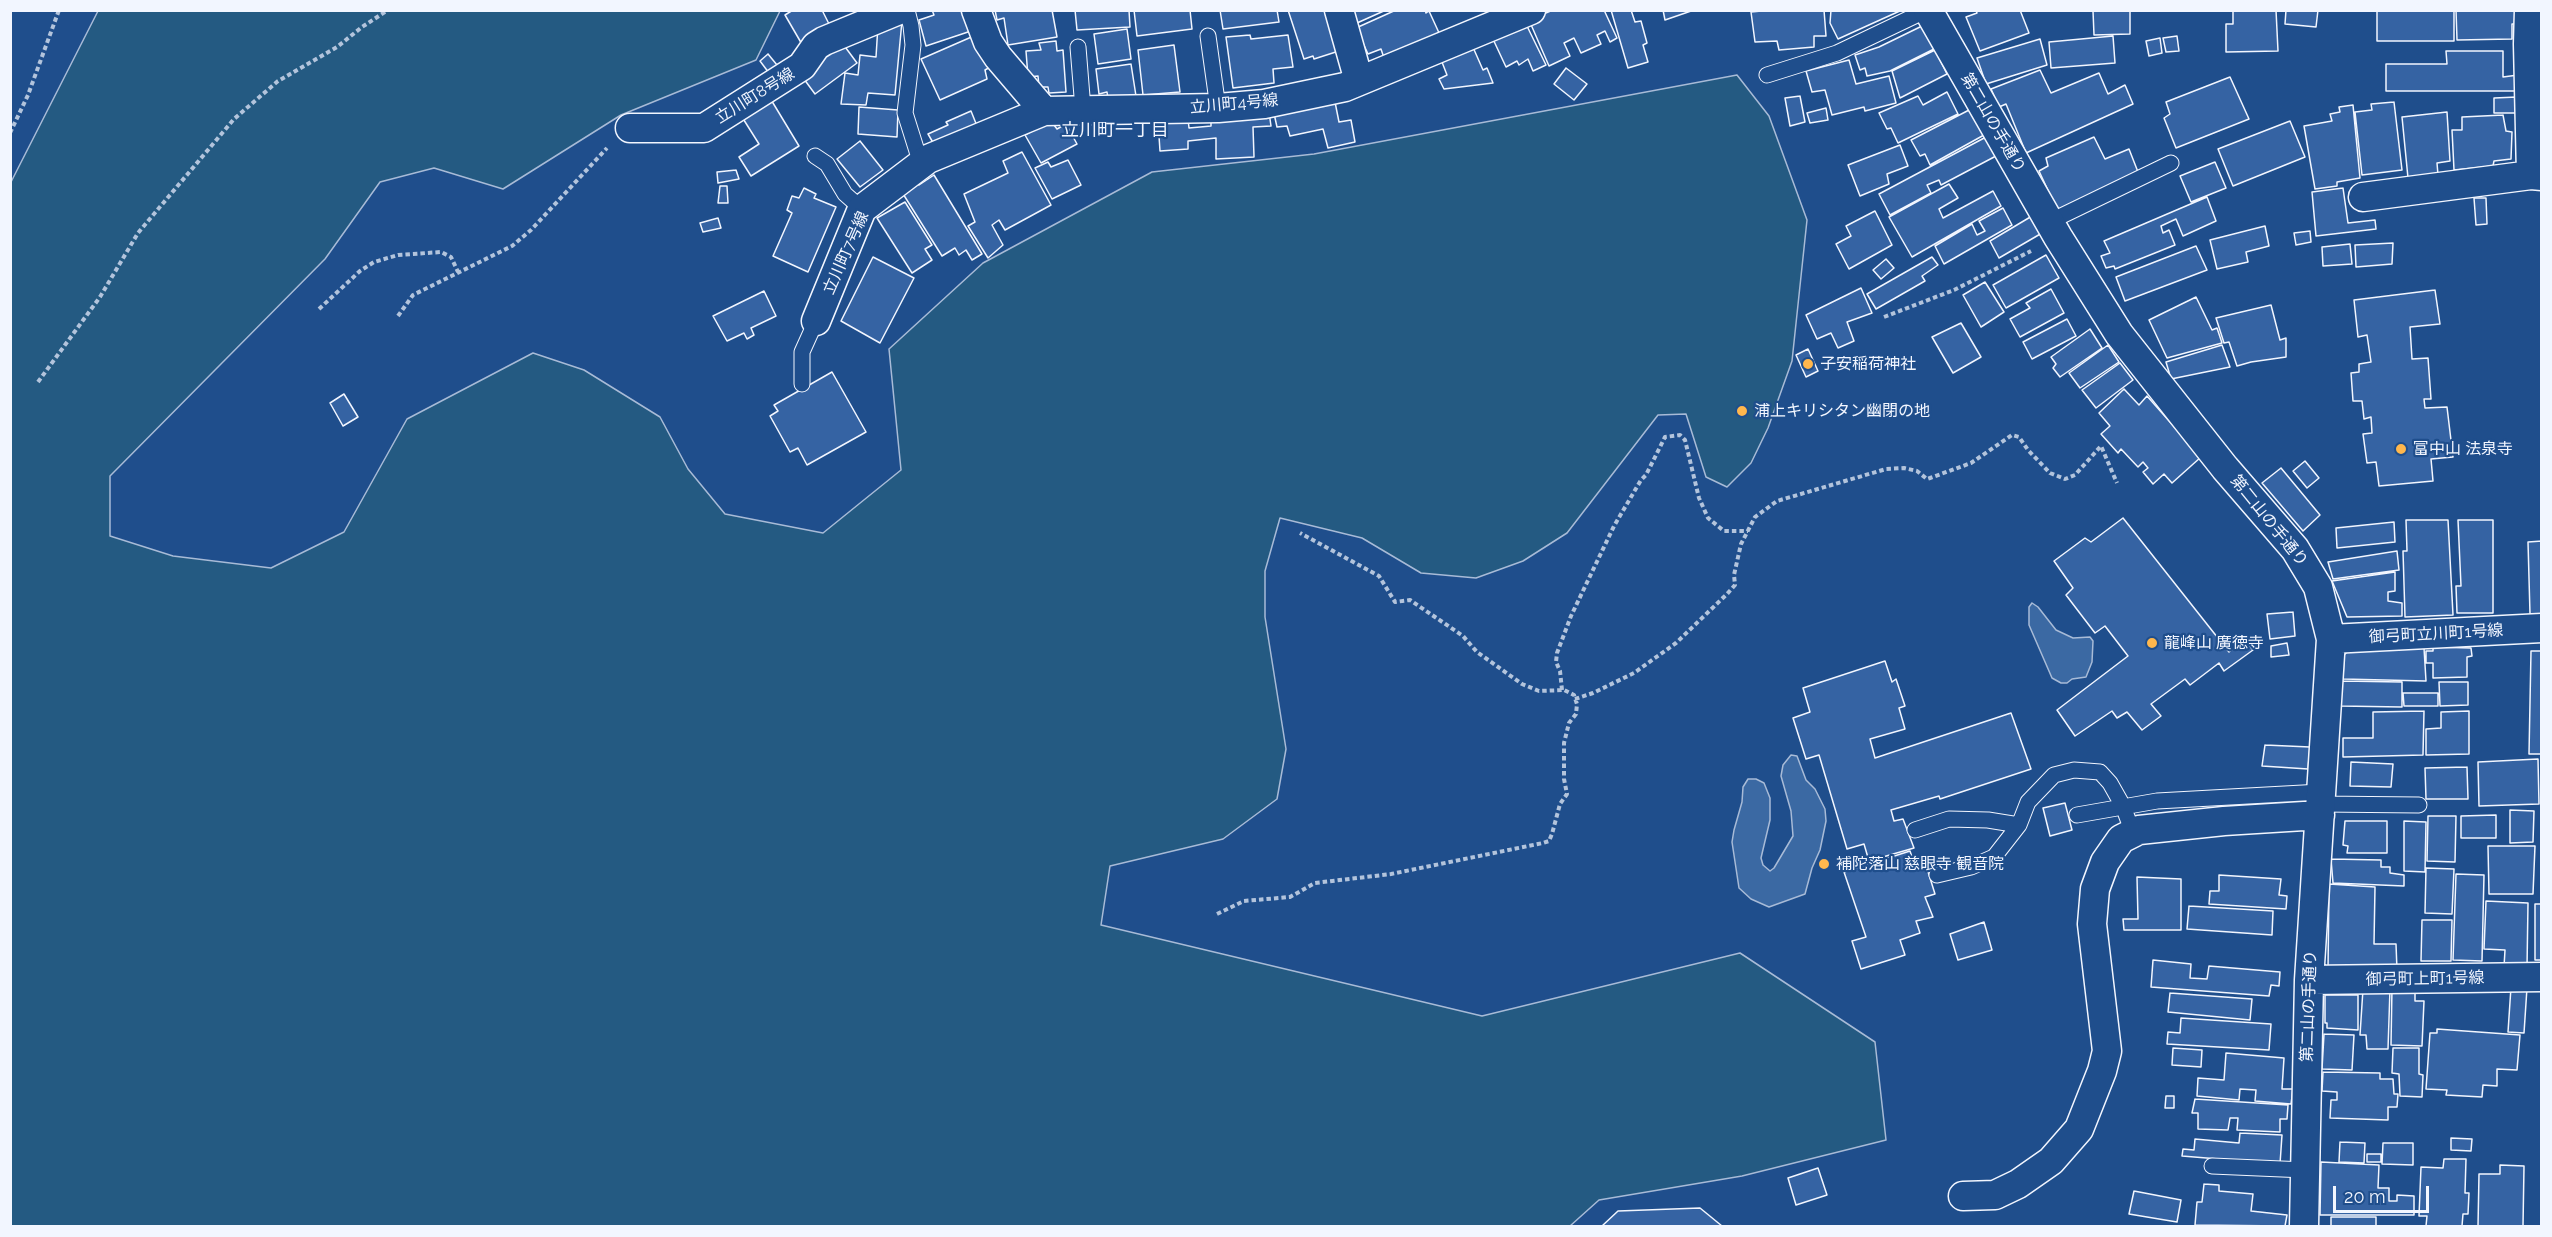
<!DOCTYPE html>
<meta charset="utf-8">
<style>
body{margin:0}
#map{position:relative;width:2552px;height:1237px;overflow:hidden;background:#1f4e8c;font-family:Raleway,sans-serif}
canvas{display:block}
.frame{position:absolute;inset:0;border:12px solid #f2f6ff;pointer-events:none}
.scale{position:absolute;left:2333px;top:1186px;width:96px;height:27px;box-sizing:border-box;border:3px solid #f2f6ff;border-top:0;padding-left:8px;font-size:18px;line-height:21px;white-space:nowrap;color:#f2f6ff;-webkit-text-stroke:4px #1f4e8c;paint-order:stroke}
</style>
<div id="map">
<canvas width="2552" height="1237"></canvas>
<div class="frame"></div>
<div class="scale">20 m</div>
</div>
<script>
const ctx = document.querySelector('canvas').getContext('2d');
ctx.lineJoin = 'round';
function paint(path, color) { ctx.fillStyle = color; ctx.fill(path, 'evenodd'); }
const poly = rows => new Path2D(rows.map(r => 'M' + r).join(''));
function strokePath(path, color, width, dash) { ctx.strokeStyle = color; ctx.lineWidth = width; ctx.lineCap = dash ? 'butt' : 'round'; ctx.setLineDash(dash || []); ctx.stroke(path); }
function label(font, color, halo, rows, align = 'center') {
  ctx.font = font + ' Raleway,"Noto Sans JP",sans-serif'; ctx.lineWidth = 4.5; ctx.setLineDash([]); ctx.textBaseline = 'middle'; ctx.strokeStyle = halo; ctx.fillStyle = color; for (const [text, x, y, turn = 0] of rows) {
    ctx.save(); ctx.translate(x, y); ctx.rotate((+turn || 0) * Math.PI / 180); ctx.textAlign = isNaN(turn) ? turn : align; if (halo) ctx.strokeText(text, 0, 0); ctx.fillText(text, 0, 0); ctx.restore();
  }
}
const green = poly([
 [98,11,780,11,756,60,621,115,503,189,434,168,380,182,325,259,110,476,110,536,173,556,271,568,344,532,407,419,533,353,584,370,660,417,688,469,725,514,823,533,901,470,889,349,983,263,1152,172,1314,154,1737,75,1769,116,1807,220,1792,361,1768,428,1751,463,1727,487,1706,477,1686,414,1658,415,1567,533,1523,561,1476,578,1421,573,1362,538,1280,518,1265,571,1265,617,1286,749,1277,799,1223,839,1110,866,1101,925,1482,1016,1740,953,1875,1042,1886,1140,1742,1176,1599,1200,1570,1226,11,1226,11,182,98,11]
]);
const water = poly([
 [2032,603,2038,607,2056,630,2073,638,2090,637,2093,641,2092,662,2086,677,2072,679,2067,683,2061,683,2052,678,2029,625,2029,607,2032,603],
 [1791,755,1797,756,1806,780,1815,789,1825,809,1826,821,1820,850,1812,868,1805,894,1769,907,1751,899,1739,888,1732,842,1734,830,1742,802,1743,787,1748,779,1756,779,1764,783,1770,798,1770,820,1761,858,1763,865,1770,871,1774,868,1793,836,1791,811,1781,776,1783,765,1791,755]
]);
const building = poly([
 [793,10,822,10,831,28,803,46,785,15,793,10],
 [932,10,968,10,974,30,926,46,919,20,934,15,932,10],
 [995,10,1052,10,1057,37,1008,45,1004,18,997,20,995,10],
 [1075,10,1129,10,1130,27,1077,30,1075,10],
 [1134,10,1190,10,1192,29,1137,36,1134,10],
 [1220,10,1277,10,1279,22,1223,29,1220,10],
 [1288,10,1332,10,1342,50,1314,59,1313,56,1304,59,1288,10],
 [1353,10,1386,10,1357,23,1353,10],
 [1396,10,1425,10,1426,13,1429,11,1440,35,1384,58,1381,49,1368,54,1356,28,1396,10],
 [1553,10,1604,10,1617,38,1610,42,1605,31,1597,35,1601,44,1581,53,1574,38,1564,43,1570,56,1549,66,1529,20,1553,10],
 [1611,10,1631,10,1635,22,1641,21,1647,43,1643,45,1648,62,1628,68,1611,10],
 [1663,10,1694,10,1665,20,1663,10],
 [1772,10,1824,10,1826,36,1814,36,1814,47,1779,50,1777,41,1755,42,1751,12,1772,10],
 [1831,10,1858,11,1902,10,1838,39,1830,23,1831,10],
 [1976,10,2020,10,2029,33,1980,51,1966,17,1977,13,1976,10],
 [2130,10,2130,34,2094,35,2093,11,2130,10],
 [2233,10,2276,10,2278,51,2226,52,2226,24,2233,24,2233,10],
 [2286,10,2318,10,2316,27,2285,24,2286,10],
 [2456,10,2521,10,2522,24,2512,24,2512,39,2457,40,2456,10],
 [2377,11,2454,11,2454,41,2377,41,2377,11],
 [902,21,895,95,868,93,866,105,841,104,845,73,858,75,860,55,876,57,878,25,902,21],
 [1525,22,1546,65,1533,71,1528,59,1519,65,1517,61,1506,67,1492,37,1525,22],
 [1922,26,1934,49,1890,71,1867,76,1865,68,1860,70,1855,55,1879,47,1922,26],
 [1127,29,1131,59,1098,64,1094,34,1127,29],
 [976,35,992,66,985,70,987,79,940,100,921,59,976,35],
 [1250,35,1251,39,1288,35,1293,67,1273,69,1274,83,1233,88,1226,37,1250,35],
 [2113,36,2115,63,2051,68,2049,42,2113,36],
 [2177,36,2179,51,2166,52,2163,38,2177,36],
 [2160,38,2162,53,2149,56,2146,41,2160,38],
 [2040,39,2047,65,1986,84,1977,58,2040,39],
 [840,40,857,63,815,94,801,75,840,40],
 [1056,41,1057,51,1063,50,1066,92,1049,93,1048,87,1039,87,1038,76,1028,77,1026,51,1041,50,1039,43,1056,41],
 [1174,45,1180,92,1143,95,1138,50,1174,45],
 [1472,45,1483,70,1487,68,1493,83,1444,89,1439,79,1447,75,1440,57,1472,45],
 [1935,50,1947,74,1900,98,1892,71,1935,50],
 [2446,51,2503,51,2503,77,2518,75,2518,91,2386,91,2386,64,2447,64,2446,51],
 [768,54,777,65,769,73,760,61,768,54],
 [1849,60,1856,84,1889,76,1896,103,1865,111,1864,107,1832,115,1825,90,1812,92,1806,71,1849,60],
 [1131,64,1136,96,1108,99,1107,92,1099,94,1096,69,1131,64],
 [1566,68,1587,84,1574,100,1554,84,1566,68],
 [2040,70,2051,93,2099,73,2108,94,2125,85,2133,104,2026,153,2006,104,1999,107,1991,89,2040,70],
 [2230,77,2249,119,2176,148,2164,118,2170,114,2166,102,2230,77],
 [1947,92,1958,114,1898,143,1891,128,1887,129,1879,113,1918,96,1923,105,1947,92],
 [1800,96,1805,122,1790,126,1785,98,1800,96],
 [1334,97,1339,122,1351,120,1355,142,1328,148,1323,129,1290,136,1287,126,1277,127,1273,109,1334,97],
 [2517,97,2517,113,2494,113,2494,98,2517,97],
 [770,98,799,146,751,176,739,157,759,144,742,117,770,98],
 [2394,102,2402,170,2362,175,2355,112,2372,110,2371,104,2394,102],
 [2353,105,2360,178,2337,182,2337,186,2315,189,2304,126,2332,121,2330,114,2340,112,2339,107,2353,105],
 [859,107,898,110,897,137,858,134,859,107],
 [1826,108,1828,120,1810,123,1807,113,1826,108],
 [1971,109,1984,135,1930,165,1925,154,1920,156,1911,140,1971,109],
 [971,111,977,126,935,146,928,134,948,125,946,122,971,111],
 [1269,112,1271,126,1253,127,1254,157,1216,159,1216,138,1188,141,1188,149,1160,151,1158,121,1188,119,1189,128,1211,126,1211,118,1269,112],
 [2447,112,2450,161,2437,163,2438,175,2408,178,2402,117,2447,112],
 [2503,115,2506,131,2512,132,2511,159,2494,161,2493,166,2454,170,2452,130,2462,130,2462,117,2503,115],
 [1051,121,1057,129,1066,124,1077,144,1041,163,1025,135,1051,121],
 [2290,121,2305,157,2233,186,2218,149,2290,121],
 [1986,137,1996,156,1941,185,1939,180,1927,185,1931,193,1890,215,1879,194,1986,137],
 [2094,137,2105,159,2129,149,2138,172,2057,210,2039,171,2048,166,2046,158,2094,137],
 [860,141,883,170,860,187,837,159,860,141],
 [1900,145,1908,166,1887,174,1889,184,1860,196,1848,165,1900,145],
 [1022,152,1051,205,1005,230,999,220,992,225,1003,245,988,258,968,226,975,222,964,194,1008,173,1003,161,1022,152],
 [1068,160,1081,185,1052,199,1035,168,1048,162,1051,167,1068,160],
 [2215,162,2226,188,2191,202,2180,176,2215,162],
 [736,170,739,179,718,183,717,172,736,170],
 [934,175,982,254,972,260,966,250,959,255,955,248,942,256,900,189,916,180,919,185,934,175],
 [1949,184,1958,198,1939,209,1943,218,1993,191,2001,206,1912,257,1889,217,1949,184],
 [720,186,727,186,728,203,718,203,720,186],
 [804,188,816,194,814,198,836,207,808,272,773,256,792,213,787,210,792,196,799,198,804,188],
 [2343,188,2348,223,2375,220,2376,229,2316,236,2312,192,2343,188],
 [2207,197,2216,221,2183,236,2176,219,2161,226,2163,233,2169,230,2175,245,2115,269,2114,266,2106,268,2101,256,2110,253,2104,241,2207,197],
 [2474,198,2486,198,2487,224,2476,225,2474,198],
 [905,202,932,245,925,249,932,260,912,273,877,218,905,202],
 [2003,208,2012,225,1944,264,1935,246,1972,224,1977,235,1985,231,1979,221,2003,208],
 [1875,211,1892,245,1849,269,1836,244,1851,236,1846,226,1875,211],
 [2032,216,2042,233,1999,258,1990,241,2032,216],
 [718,218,721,228,703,232,700,223,718,218],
 [2265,226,2269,246,2246,252,2248,262,2217,269,2210,240,2265,226],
 [2310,231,2311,242,2296,245,2294,233,2310,231],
 [2393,243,2392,264,2356,267,2355,245,2393,243],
 [2350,244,2352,264,2323,266,2322,247,2350,244],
 [2196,246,2207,270,2125,301,2116,277,2196,246],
 [2046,255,2059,278,2006,308,1993,285,2046,255],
 [873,257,914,278,880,343,841,321,873,257],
 [1932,257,1938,265,1922,276,1925,281,1876,309,1867,294,1932,257],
 [1886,259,1894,268,1881,279,1873,270,1886,259],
 [1985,282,2004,312,1981,327,1963,295,1985,282],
 [1861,288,1872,313,1847,322,1854,341,1838,348,1831,333,1817,339,1806,315,1861,288],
 [2051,289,2064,313,2020,337,2010,319,2030,308,2026,303,2051,289],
 [2435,290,2440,324,2410,327,2412,359,2428,358,2431,399,2424,399,2425,408,2447,407,2453,457,2431,459,2433,481,2379,486,2376,462,2367,463,2363,434,2372,433,2371,417,2364,419,2362,401,2353,401,2351,373,2359,372,2359,364,2371,362,2367,335,2358,337,2354,300,2435,290],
 [764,291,776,316,751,328,754,335,747,339,744,333,727,341,713,316,764,291],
 [2196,297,2212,330,2217,328,2222,343,2167,358,2149,320,2196,297],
 [2271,305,2280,340,2286,338,2286,357,2251,362,2237,366,2229,342,2224,343,2216,318,2271,305],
 [2067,319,2076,336,2032,359,2023,342,2067,319],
 [1961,323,1981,357,1953,373,1932,337,1961,323],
 [2090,329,2102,348,2060,377,2053,368,2056,364,2051,357,2090,329],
 [2108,345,2119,362,2080,388,2069,373,2108,345],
 [2222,345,2230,367,2171,379,2166,362,2222,345],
 [1808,349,1818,371,1806,377,1796,355,1808,349],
 [2120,363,2133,380,2096,408,2082,390,2120,363],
 [832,372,866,432,807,465,798,448,790,452,770,416,778,411,774,405,832,372],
 [2124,389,2139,405,2147,396,2201,457,2172,483,2164,474,2153,484,2143,472,2148,468,2143,462,2138,467,2121,449,2118,453,2101,434,2110,426,2099,413,2124,389],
 [344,394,358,417,343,426,330,403,344,394],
 [2305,461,2319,478,2307,488,2293,471,2305,461],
 [2281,468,2320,515,2303,531,2262,483,2281,468],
 [2123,518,2229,652,2244,639,2253,650,2224,671,2219,663,2190,685,2185,679,2151,704,2161,716,2142,730,2127,712,2117,718,2112,711,2075,736,2057,710,2128,656,2105,626,2095,633,2066,595,2073,588,2054,561,2085,538,2091,542,2123,518],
 [2406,520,2448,520,2453,615,2405,617,2403,551,2407,551,2406,520],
 [2458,520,2493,520,2493,613,2457,613,2456,586,2461,586,2458,520],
 [2394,522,2395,542,2337,548,2336,528,2394,522],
 [2542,541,2542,614,2530,614,2528,542,2542,541],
 [2397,551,2399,570,2333,579,2328,562,2397,551],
 [2395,572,2395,591,2388,592,2388,601,2402,603,2402,616,2347,617,2332,581,2395,572],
 [2293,612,2295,636,2270,639,2267,614,2293,612],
 [2287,643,2289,655,2271,657,2271,646,2287,643],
 [2433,647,2471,648,2472,656,2467,657,2467,677,2433,678,2433,663,2426,663,2426,651,2433,651,2433,647],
 [2424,648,2426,681,2343,679,2344,655,2349,650,2424,648],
 [2531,651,2542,651,2542,754,2529,754,2531,651],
 [1885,661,1892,682,1896,679,1905,706,1899,708,1905,729,1870,739,1875,758,2011,713,2031,769,1940,799,1939,796,1891,810,1894,821,1903,819,1914,848,1869,861,1864,844,1847,849,1819,755,1806,759,1793,718,1810,712,1803,688,1885,661],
 [2342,681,2402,682,2402,707,2340,706,2342,681],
 [2439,682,2468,682,2468,705,2440,706,2439,682],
 [2403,693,2438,693,2438,706,2404,706,2403,693],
 [2424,711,2423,755,2343,757,2343,738,2373,738,2373,712,2424,711],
 [2469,711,2469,754,2426,755,2426,729,2441,728,2441,712,2469,711],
 [2265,745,2310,747,2308,769,2262,766,2265,745],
 [2538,759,2539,804,2479,806,2478,762,2538,759],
 [2351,762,2393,764,2391,787,2350,786,2351,762],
 [2467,767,2468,799,2426,799,2425,768,2467,767],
 [2065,803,2072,830,2050,836,2043,808,2065,803],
 [2510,810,2534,811,2533,842,2510,843,2510,810],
 [2496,815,2496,838,2461,838,2461,816,2496,815],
 [2428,816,2456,816,2455,862,2427,861,2428,816],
 [2345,821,2387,821,2387,853,2347,853,2348,846,2343,845,2345,821],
 [2404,821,2426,822,2425,872,2404,871,2404,821],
 [2488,846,2535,846,2533,894,2489,894,2488,846],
 [1910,851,1915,866,1925,862,1935,894,1925,897,1933,917,1916,921,1920,933,1900,940,1905,955,1861,969,1852,941,1866,937,1844,872,1910,851],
 [2331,859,2381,860,2381,867,2390,867,2390,873,2404,875,2404,886,2333,883,2331,859],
 [2426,868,2454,869,2452,914,2425,913,2426,868],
 [2456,874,2484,875,2482,961,2453,960,2456,874],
 [2219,875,2281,879,2279,895,2287,896,2286,909,2209,904,2210,891,2219,891,2219,875],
 [2137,877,2181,879,2181,930,2124,930,2123,919,2138,919,2137,877],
 [2329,884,2375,887,2374,944,2396,944,2397,970,2328,970,2329,884],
 [2486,901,2528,903,2527,968,2504,967,2505,950,2484,949,2486,901],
 [2535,904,2542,904,2542,960,2535,960,2535,904],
 [2189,906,2273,911,2272,935,2187,929,2189,906],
 [2422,920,2452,920,2451,961,2421,961,2422,920],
 [1984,922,1992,950,1958,960,1950,934,1984,922],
 [2153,960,2191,964,2190,978,2207,979,2209,966,2280,972,2279,986,2271,985,2269,996,2151,987,2153,960],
 [2392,987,2415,987,2415,1001,2424,1001,2422,1046,2391,1045,2392,987],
 [2511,987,2527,988,2524,1033,2508,1032,2511,987],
 [2363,989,2390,989,2388,1049,2367,1049,2366,1035,2360,1035,2363,989],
 [2170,993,2252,999,2250,1020,2168,1012,2170,993],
 [2325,995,2358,995,2358,1030,2327,1028,2327,1023,2325,1023,2325,995],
 [2181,1018,2271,1024,2269,1050,2167,1044,2168,1032,2180,1033,2181,1018],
 [2437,1029,2520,1035,2517,1070,2497,1069,2497,1086,2483,1085,2482,1097,2446,1095,2447,1090,2426,1089,2430,1033,2437,1033,2437,1029],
 [2324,1034,2354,1035,2352,1070,2322,1069,2324,1034],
 [2173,1048,2202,1050,2201,1067,2172,1065,2173,1048],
 [2393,1048,2419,1048,2419,1074,2423,1075,2422,1097,2400,1096,2399,1074,2392,1073,2393,1048],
 [2226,1053,2284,1058,2282,1089,2293,1089,2291,1104,2255,1101,2256,1090,2240,1089,2239,1100,2197,1096,2198,1078,2224,1080,2226,1053],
 [2323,1072,2380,1073,2380,1079,2393,1079,2394,1094,2398,1094,2397,1107,2388,1107,2388,1120,2330,1118,2331,1100,2337,1100,2337,1092,2322,1091,2323,1072],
 [2166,1096,2174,1096,2174,1108,2165,1108,2166,1096],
 [2195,1099,2288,1105,2287,1119,2280,1119,2280,1132,2237,1130,2238,1118,2230,1118,2228,1130,2198,1129,2198,1113,2192,1113,2195,1099],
 [2240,1133,2282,1135,2280,1164,2182,1156,2183,1149,2194,1150,2195,1139,2239,1143,2240,1133],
 [2451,1138,2472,1139,2471,1151,2451,1150,2451,1138],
 [2340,1142,2365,1143,2364,1163,2339,1162,2340,1142],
 [2383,1143,2413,1143,2413,1165,2382,1164,2383,1143],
 [2367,1154,2381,1154,2381,1162,2367,1162,2367,1154],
 [2444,1159,2466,1159,2465,1193,2469,1193,2468,1214,2463,1214,2462,1226,2426,1226,2427,1216,2419,1216,2421,1167,2443,1168,2444,1159],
 [2321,1162,2379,1165,2378,1188,2389,1188,2389,1201,2397,1201,2397,1195,2414,1196,2414,1215,2320,1215,2321,1162],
 [2500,1165,2524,1166,2523,1226,2478,1226,2479,1174,2500,1174,2500,1165],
 [1818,1168,1827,1195,1796,1205,1788,1178,1818,1168],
 [2204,1184,2219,1185,2219,1191,2253,1194,2251,1211,2287,1215,2285,1226,2195,1225,2197,1202,2202,1202,2204,1184],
 [2134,1191,2181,1200,2177,1222,2129,1214,2134,1191],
 [1700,1208,1722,1226,1602,1226,1618,1211,1700,1208],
 [2331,1217,2376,1217,2376,1226,2383,1226,2331,1226,2331,1217]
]);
const path = poly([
 [10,133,28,95,59,10],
 [319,309,360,271,374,262,398,255,441,252,451,257,458,272],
 [398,316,413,295,512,246,531,230,607,148],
 [1884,317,1954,290,2031,251],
 [38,382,100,297,138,233,234,119,278,81,337,47,362,27,388,10],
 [1562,690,1560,671,1556,662,1557,653,1571,616,1614,526,1641,480,1646,475,1665,437,1680,435,1685,440,1699,498,1708,518,1724,531,1748,531],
 [1575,699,1593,693,1634,673,1676,643,1727,594,1735,585,1734,575,1741,544,1755,517,1777,501,1886,469,1904,468,1917,471,1927,479,1930,478,1971,463,2012,435,2019,437,2028,450,2050,473,2065,479,2075,475,2101,446,2117,483],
 [1217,914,1244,901,1290,897,1315,883,1391,874,1543,843,1549,841,1552,834,1560,804,1567,794,1564,779,1564,743,1569,723,1576,714,1577,704,1574,695,1564,690,1539,691,1522,684,1477,652,1463,636,1410,600,1395,602,1379,576,1300,533]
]);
const service = poly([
 [907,10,911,26,913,45,905,113,921,164],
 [1208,36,1218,108],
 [1078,47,1083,109],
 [1767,75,1837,53,1927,10],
 [815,156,827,164,845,194,862,209],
 [2051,221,2171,163],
 [802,384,802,352,816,321],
 [2321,804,2419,805],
 [2077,815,2157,801,2321,792],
 [1915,830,1949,819,1988,820,2019,825],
 [1937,875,1971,867,1994,857,2019,825,2028,802,2054,775,2074,770,2100,772,2110,783,2123,806,2133,833],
 [2212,1166,2305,1170]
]);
const minor = poly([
 [976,10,988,42,998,57,1044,111,1218,108,1264,104,1345,87,1531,10],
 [1339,10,1359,81],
 [1928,10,2058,237,2119,334,2225,468,2295,549,2318,587,2331,639,2309,980,2304,1226],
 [2529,10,2528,44,2542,44],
 [2528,44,2531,175,2542,176],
 [630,128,704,128,802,66,816,46,824,41,899,10],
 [2363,197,2531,175],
 [816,321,862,209,928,159,1044,111],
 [2331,639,2542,628],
 [2309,980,2542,977],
 [1963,1196,1995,1195,2018,1184,2051,1161,2079,1129,2102,1071,2107,1051,2092,924,2095,889,2105,862,2121,839,2139,830,2224,821,2320,815]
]);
const markers = [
 [1808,364,6,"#ffb74d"],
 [1742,411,6,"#ffb74d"],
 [2401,449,6,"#ffb74d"],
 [2152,643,6,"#ffb74d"],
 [1824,864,6,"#ffb74d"]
];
const streetNames = [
 ["立川町8号線",755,96,-32],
 ["立川町4号線",1234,104,-5],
 ["第二山の手通り",1993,123,60],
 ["立川町7号線",846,253,-66],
 ["第二山の手通り",2269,521,51],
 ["御弓町立川町1号線",2436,634,-3],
 ["御弓町上町1号線",2425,979,-1],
 ["第二山の手通り",2309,1006,-88]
];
const poiNames = [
 ["子安稲荷神社",1820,364],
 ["浦上キリシタン幽閉の地",1754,411],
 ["富中山 法泉寺",2413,449],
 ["龍峰山 廣徳寺",2164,643],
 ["補陀落山 慈眼寺 観音院",1836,864]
];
const neighbourhoodNames = [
 ["立川町一丁目",1115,131]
];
paint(green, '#245a82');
strokePath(green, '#a8bbd7', 1.5);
paint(water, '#3b69a3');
strokePath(water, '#a8bbd7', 1.5);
paint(building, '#3563a3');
strokePath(building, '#f2f6ff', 1.5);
strokePath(service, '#f2f6ff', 17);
strokePath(minor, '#f2f6ff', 31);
strokePath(path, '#b3c4dc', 4, [4.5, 3]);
strokePath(service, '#1f4e8c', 15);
strokePath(minor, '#1f4e8c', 28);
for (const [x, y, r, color] of markers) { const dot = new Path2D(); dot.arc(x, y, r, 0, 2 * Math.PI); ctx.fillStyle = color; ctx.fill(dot); strokePath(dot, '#1f4e8c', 2); }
label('16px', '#f2f6ff', '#1f4e8c', streetNames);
label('16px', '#f2f6ff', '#1f4e8c', poiNames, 'left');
label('18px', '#f2f6ff', '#1f4e8c', neighbourhoodNames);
</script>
